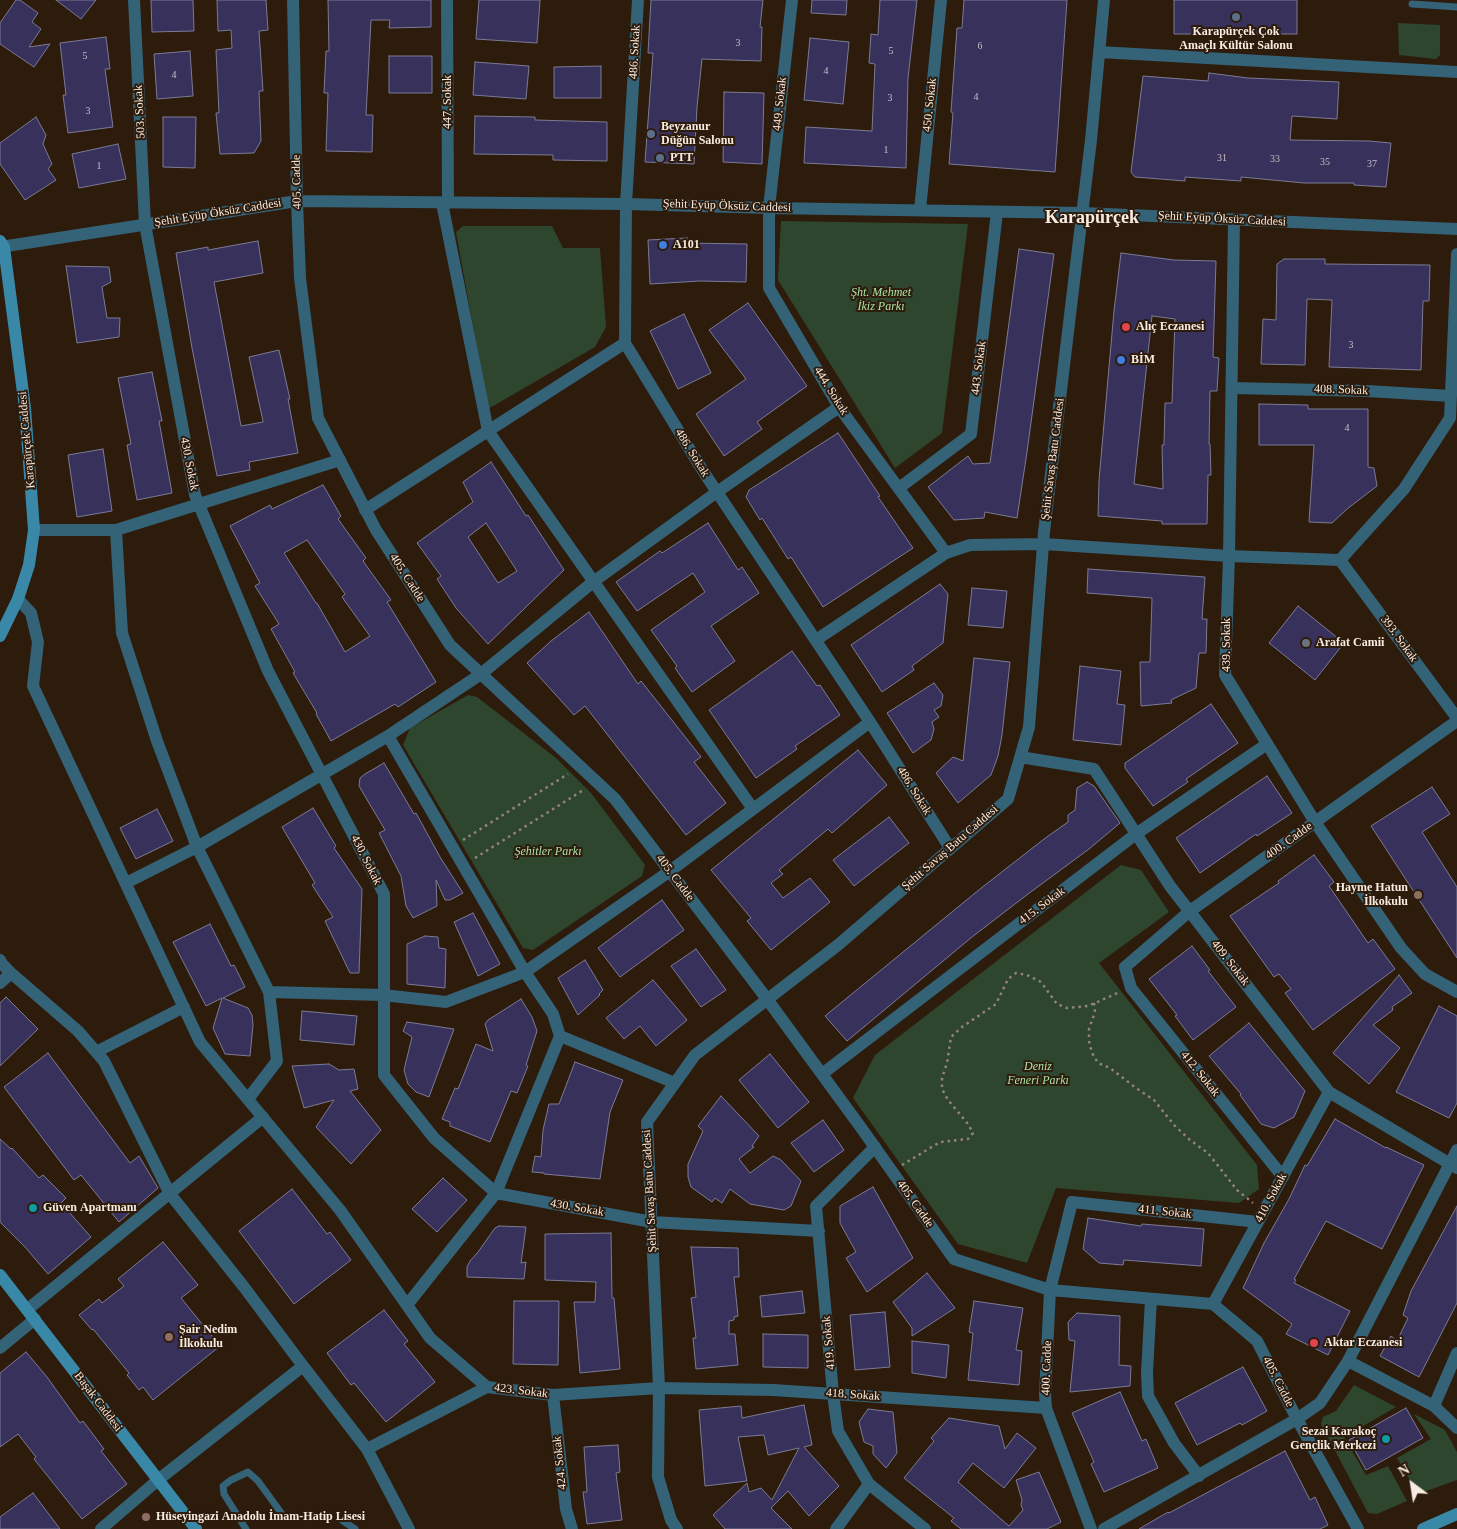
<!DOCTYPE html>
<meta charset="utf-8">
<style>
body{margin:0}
#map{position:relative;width:1457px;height:1529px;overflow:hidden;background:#2d1b0c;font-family:Georgia,serif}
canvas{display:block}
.north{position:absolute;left:1387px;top:1459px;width:50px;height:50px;-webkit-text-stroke:4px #2d1b0c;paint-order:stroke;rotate:329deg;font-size:14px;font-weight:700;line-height:20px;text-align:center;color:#f8ebe1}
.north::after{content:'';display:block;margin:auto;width:18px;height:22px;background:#f8ebe1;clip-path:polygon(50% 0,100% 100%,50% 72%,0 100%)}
</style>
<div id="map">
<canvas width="1457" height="1529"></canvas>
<div class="north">N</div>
</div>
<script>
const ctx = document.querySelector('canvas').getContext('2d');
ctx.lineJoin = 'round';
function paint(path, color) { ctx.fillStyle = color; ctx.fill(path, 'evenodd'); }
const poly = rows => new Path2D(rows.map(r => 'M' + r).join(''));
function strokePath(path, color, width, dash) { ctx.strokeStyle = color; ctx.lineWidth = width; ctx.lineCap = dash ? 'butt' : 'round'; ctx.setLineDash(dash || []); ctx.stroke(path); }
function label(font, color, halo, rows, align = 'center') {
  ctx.font = font + ' Georgia,serif'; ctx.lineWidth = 4; ctx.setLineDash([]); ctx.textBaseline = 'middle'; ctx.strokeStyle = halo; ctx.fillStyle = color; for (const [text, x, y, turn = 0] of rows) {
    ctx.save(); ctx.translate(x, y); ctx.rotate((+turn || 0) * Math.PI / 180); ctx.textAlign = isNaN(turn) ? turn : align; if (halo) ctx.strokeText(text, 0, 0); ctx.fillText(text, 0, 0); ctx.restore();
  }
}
const green = poly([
 [1398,23,1440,25,1440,55,1436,59,1399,55],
 [781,221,968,224,942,433,895,468,778,280],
 [463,226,552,226,563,248,600,248,606,327,595,347,488,409,456,232],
 [468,695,477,697,556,758,591,793,645,865,642,876,533,950,523,948,403,745,410,728],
 [1121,865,1141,870,1169,912,1099,963,1257,1165,1259,1189,1239,1203,1056,1188,1027,1263,958,1244,853,1098,875,1055],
 [1354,1385,1396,1407,1344,1437,1366,1475,1388,1466,1407,1501,1377,1514,1368,1513,1321,1424,1323,1417,1336,1411],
 [1414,1414,1445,1430,1457,1452,1457,1480,1418,1494,1397,1458,1431,1439]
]);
const building = poly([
 [16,0,20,0,38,13,32,22,41,29,29,47,50,44,34,67,0,44,0,23,16,0],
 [56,0,96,0,81,19,56,0],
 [151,0,193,0,194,31,152,32,151,0],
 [217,0,266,0,268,30,259,31,263,91,259,91,261,141,254,153,220,154,216,113,219,113,216,50,232,48,231,30,218,31,217,0],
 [328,0,431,0,431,27,389,28,390,20,371,20,366,115,373,115,372,152,326,151,328,93,324,93,326,51,329,51,328,0],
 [479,0,540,0,537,43,476,39,479,0],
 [651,0,763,0,760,27,762,27,761,61,702,59,697,107,694,164,645,162,653,53,648,53,651,0],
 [812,0,847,0,846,15,811,13,812,0],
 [880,0,917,0,908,78,906,168,804,163,806,127,872,131,875,64,869,63,871,34,878,35,880,0],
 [964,0,1067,0,1055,172,949,164,953,113,951,112,957,28,962,28,964,0],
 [1174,0,1297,0,1297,34,1174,34,1174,0],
 [106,37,110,69,105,69,113,127,68,133,63,95,66,95,60,43,106,37],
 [810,38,849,42,843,104,804,100,810,38],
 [190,51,193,96,157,99,154,54,190,51],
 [389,56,432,56,432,93,389,93,389,56],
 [475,62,529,66,526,99,473,95,475,62],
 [601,66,601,98,554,98,554,67,601,66],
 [1209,73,1248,78,1339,82,1337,119,1292,116,1290,140,1369,141,1391,143,1386,187,1354,185,1354,183,1304,183,1241,177,1241,181,1185,177,1185,181,1135,177,1131,172,1143,76,1208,81,1209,73],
 [724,92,764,93,762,164,723,162,724,92],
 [475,116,535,117,535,120,607,122,607,161,553,160,553,155,474,154,475,116],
 [36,117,46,135,43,144,52,164,48,169,56,180,25,200,0,164,0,143,36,117],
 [163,117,196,117,195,168,163,167,163,117],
 [118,144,126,179,79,188,72,154,118,144],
 [687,238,687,243,747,244,746,282,700,281,650,284,648,240,687,238],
 [258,241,263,273,214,282,241,426,263,422,263,421,249,357,279,350,290,399,288,399,298,453,249,462,250,470,217,476,192,348,176,253,208,247,208,250,258,241],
 [1019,249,1054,254,1027,452,1017,518,985,512,984,518,954,520,928,487,968,456,973,464,990,463,1019,249],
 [1121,253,1174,260,1216,261,1213,357,1219,358,1217,391,1210,391,1209,444,1210,444,1211,475,1208,475,1207,524,1162,524,1162,521,1098,516,1099,480,1114,311,1121,253],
 [1152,316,1175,319,1172,403,1165,403,1164,445,1162,445,1163,489,1134,484,1152,316],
 [1284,259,1325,259,1325,264,1430,265,1429,301,1423,301,1421,370,1329,367,1332,300,1307,299,1305,365,1261,364,1263,319,1276,320,1277,264,1284,259],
 [66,266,109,267,111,282,102,287,107,318,120,318,119,337,77,343,66,266],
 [748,303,807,386,757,422,762,429,724,456,696,414,746,379,709,330,748,303],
 [684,314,711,373,678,389,650,331,684,314],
 [152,372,162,421,159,421,172,493,137,500,127,445,131,444,118,378,152,372],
 [1259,404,1308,405,1308,409,1368,409,1368,467,1374,468,1377,486,1347,509,1332,523,1309,522,1314,445,1259,445,1259,404],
 [838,433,880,496,878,497,913,548,823,607,791,557,788,559,762,518,760,520,746,497,749,490,838,433],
 [103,449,112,511,77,517,68,455,103,449],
 [491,462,526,516,528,515,564,570,488,644,456,608,437,579,441,576,417,543,473,502,463,482,491,462],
 [486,523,517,571,498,583,468,537,486,523],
 [323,485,341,516,338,519,366,558,363,561,391,600,387,602,436,682,398,707,395,704,331,741,316,714,317,713,293,673,295,672,271,629,279,624,255,586,260,583,230,526,270,505,272,509,323,485],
 [307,540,345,594,342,597,370,636,345,652,317,603,316,603,284,553,307,540],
 [708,523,738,570,742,567,759,593,711,626,735,661,692,692,675,668,677,666,651,630,705,592,693,573,637,611,616,582,660,551,662,553,708,523],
 [1088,569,1205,577,1202,619,1207,619,1206,653,1199,653,1196,688,1171,700,1172,703,1141,706,1140,662,1150,662,1152,598,1087,593,1088,569],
 [940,584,948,594,943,643,912,666,914,670,882,692,851,645,940,584],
 [972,588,1007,591,1003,628,968,625,972,588],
 [1298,606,1344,643,1315,680,1269,643,1298,606],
 [589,612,638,684,641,681,701,757,694,762,726,803,686,835,585,706,574,715,527,663,551,641,589,612],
 [792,651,817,686,820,685,840,715,795,746,797,749,756,778,709,710,792,651],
 [974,658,1010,662,1002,735,998,756,991,775,958,803,936,773,953,757,963,761,974,658],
 [1080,666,1121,671,1117,704,1125,705,1121,745,1073,740,1080,666],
 [934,683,943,695,941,706,934,710,939,717,932,722,934,729,931,740,913,753,887,713,934,683],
 [1211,704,1238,743,1186,779,1188,782,1153,806,1125,768,1125,763,1211,704],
 [858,750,887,785,832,833,828,829,779,870,783,874,771,883,783,898,810,878,830,902,771,950,747,921,751,918,711,870,858,750],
 [384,763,414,814,416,813,440,857,463,893,450,900,445,900,436,880,437,906,413,918,406,906,401,876,379,833,385,830,359,786,360,778,365,774,384,763],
 [1267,776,1292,813,1257,836,1256,834,1200,873,1176,838,1267,776],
 [1087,782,1094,786,1120,823,1089,849,1028,894,972,937,847,1041,825,1016,980,889,1044,839,1068,822,1068,815,1075,810,1077,788,1087,782],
 [1432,787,1450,814,1422,832,1457,887,1457,958,1371,826,1432,787],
 [313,808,336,846,334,848,362,889,359,973,350,973,325,921,333,917,312,885,315,883,282,827,313,808],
 [157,809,173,841,136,859,120,828,157,809],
 [889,817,909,843,854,886,833,860,889,817],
 [1314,855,1334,882,1329,886,1368,943,1373,939,1395,969,1313,1030,1285,993,1291,989,1279,974,1274,977,1230,916,1279,883,1278,881,1314,855],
 [662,900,684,930,620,977,598,948,662,900],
 [473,913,500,964,478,976,454,922,473,913],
 [210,924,231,966,234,965,245,987,223,998,248,1008,252,1015,253,1025,250,1056,225,1054,213,1028,222,998,206,1006,173,942,210,924],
 [425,936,438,937,439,948,446,949,445,988,407,984,407,944,425,936],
 [1192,946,1210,970,1208,971,1236,1007,1193,1040,1175,1016,1177,1015,1149,979,1192,946],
 [696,949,726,990,701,1007,671,966,696,949],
 [585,960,603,990,599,994,600,995,578,1015,558,978,585,960],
 [1399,975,1412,993,1392,1007,1393,1010,1373,1025,1400,1048,1369,1084,1333,1053,1399,975],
 [653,980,687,1020,656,1046,640,1026,624,1039,606,1018,653,980],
 [6,997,38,1029,0,1066,0,1003,6,997],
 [521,999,532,1017,537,1031,526,1065,528,1066,517,1093,511,1091,490,1142,450,1126,450,1122,442,1119,455,1088,458,1089,476,1044,493,1051,485,1024,488,1020,521,999],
 [1439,1006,1457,1016,1457,1103,1449,1118,1396,1092,1439,1006],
 [302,1011,357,1016,354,1045,300,1040,302,1011],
 [407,1022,454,1029,429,1097,416,1092,408,1084,404,1070,412,1037,403,1031,407,1022],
 [1249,1023,1305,1091,1294,1117,1274,1128,1261,1124,1240,1095,1241,1094,1209,1056,1249,1023],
 [48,1053,130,1163,139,1156,158,1188,119,1222,81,1175,74,1180,4,1087,48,1053],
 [770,1054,809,1102,778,1128,739,1080,770,1054],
 [575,1062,623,1080,610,1112,600,1179,544,1174,544,1173,532,1172,535,1156,541,1157,543,1130,549,1104,559,1104,575,1062],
 [329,1064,339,1070,354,1069,358,1089,350,1091,381,1130,351,1164,316,1127,334,1100,304,1108,292,1066,329,1064],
 [721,1096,759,1136,752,1146,754,1147,739,1159,750,1173,773,1156,781,1160,801,1181,791,1206,784,1210,750,1204,730,1189,722,1203,715,1198,712,1202,691,1187,688,1177,688,1164,703,1131,698,1126,721,1096],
 [1335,1119,1386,1148,1386,1147,1424,1165,1382,1249,1326,1221,1294,1279,1296,1280,1294,1283,1350,1311,1328,1355,1286,1334,1292,1324,1243,1288,1264,1243,1289,1199,1305,1165,1307,1166,1335,1119],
 [823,1120,844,1150,814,1172,791,1143,823,1120],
 [0,1139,11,1149,12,1148,39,1178,43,1175,66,1198,61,1203,91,1237,48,1274,25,1247,0,1222,0,1139],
 [443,1178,467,1200,437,1232,412,1209,443,1178],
 [873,1187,913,1258,867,1292,846,1258,856,1252,840,1223,840,1206,873,1187],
 [292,1189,327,1234,330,1232,351,1260,294,1304,239,1231,292,1189],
 [1457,1206,1457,1303,1419,1377,1380,1356,1391,1336,1397,1341,1408,1318,1403,1315,1411,1291,1457,1206],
 [1088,1218,1141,1226,1142,1224,1204,1229,1201,1266,1124,1260,1123,1265,1099,1263,1083,1249,1088,1218],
 [499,1226,526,1227,521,1263,526,1262,524,1279,467,1277,467,1267,470,1261,478,1252,495,1228,499,1226],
 [611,1233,612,1298,614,1298,620,1369,580,1373,574,1302,595,1302,596,1282,545,1280,545,1234,611,1233],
 [163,1242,198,1285,181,1298,220,1346,153,1400,143,1387,139,1390,127,1375,129,1373,93,1329,92,1330,79,1315,99,1299,102,1303,124,1286,118,1279,163,1242],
 [691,1247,738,1248,739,1277,734,1277,738,1316,734,1317,734,1320,729,1321,729,1334,735,1334,738,1365,696,1369,693,1338,696,1338,691,1298,696,1297,691,1247],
 [927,1273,955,1308,912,1336,912,1328,893,1302,927,1273],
 [802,1291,805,1313,762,1317,760,1296,802,1291],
 [514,1301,559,1301,558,1365,513,1364,514,1301],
 [974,1301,1023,1308,1016,1350,1022,1351,1019,1385,968,1380,973,1333,969,1332,974,1301],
 [384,1310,408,1341,404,1344,435,1382,386,1422,354,1383,351,1385,327,1353,384,1310],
 [885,1312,890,1367,855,1370,850,1315,885,1312],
 [1077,1313,1120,1316,1119,1365,1131,1366,1130,1386,1070,1392,1075,1341,1069,1340,1068,1322,1077,1313],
 [763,1334,808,1335,808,1368,763,1367,763,1334],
 [912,1341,949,1345,946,1378,912,1373,912,1341],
 [26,1352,47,1377,80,1423,83,1421,104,1449,101,1451,127,1484,82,1519,34,1459,36,1457,18,1434,0,1447,0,1373,26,1352],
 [1243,1367,1267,1411,1242,1425,1240,1423,1197,1445,1175,1403,1243,1367],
 [1120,1392,1142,1441,1146,1439,1158,1468,1104,1492,1091,1464,1094,1462,1072,1413,1120,1392],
 [804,1405,812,1445,804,1447,839,1486,809,1516,788,1491,771,1508,792,1529,725,1529,713,1515,747,1483,749,1492,761,1488,772,1500,799,1448,768,1455,764,1435,738,1437,747,1481,705,1486,699,1410,741,1406,742,1418,804,1405],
 [1406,1408,1423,1438,1366,1470,1349,1440,1406,1408],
 [868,1409,893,1412,897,1453,886,1468,873,1454,873,1446,864,1442,859,1422,868,1409],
 [949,1418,999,1426,1005,1449,1017,1433,1036,1448,1004,1488,973,1463,958,1482,1009,1526,1023,1510,1021,1505,1022,1500,1016,1480,1039,1472,1061,1522,1047,1529,961,1529,951,1521,954,1518,904,1478,934,1441,931,1438,949,1418],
 [618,1445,620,1472,616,1473,622,1520,587,1524,583,1492,587,1492,584,1447,618,1445],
 [1285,1451,1310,1500,1315,1497,1328,1525,1320,1529,1139,1529,1168,1512,1169,1513,1285,1451],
 [33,1493,60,1529,0,1529,0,1517,33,1493]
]);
const path = poly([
 [463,840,568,774],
 [475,858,585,789],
 [1094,1003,1095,1012,1089,1029,1089,1041,1092,1053,1098,1063,1110,1068,1136,1088,1154,1100,1174,1125,1190,1140,1208,1153,1237,1190,1253,1203],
 [902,1165,940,1142,968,1139,973,1133,968,1124,948,1100,942,1089,942,1078,947,1063,951,1037,962,1027,996,1004,1008,979,1016,973,1027,975,1041,982,1057,1004,1067,1008,1088,1006,1120,992]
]);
const service = poly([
 [1412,4,1457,7],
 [343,1521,355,1529],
 [246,1529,224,1494,223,1486,231,1480,248,1472,258,1481,282,1514]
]);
const minor = poly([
 [134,0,145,224,195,495,268,671,384,894,384,1075,434,1138,496,1193,652,1222,819,1231],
 [447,0,448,203],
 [638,0,626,204,625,343,703,471,870,722,950,848],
 [792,0,769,208,769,288,839,407,946,553],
 [1099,52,1457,72],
 [442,203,488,431,753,809],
 [920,210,941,0],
 [1234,220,1229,556,1225,675,1315,822,1401,948,1425,974,1457,992],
 [1232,388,1367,391,1451,396],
 [899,488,971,434,997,212],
 [365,510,625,343],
 [34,530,116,530,340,460],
 [116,530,122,633,157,741,197,847,269,992,277,1061,248,1099],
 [1340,560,1457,718],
 [18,599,31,613,38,642,33,686,200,1042,340,1210,430,1338,487,1387],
 [816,640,946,553,970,545,1044,544,1229,556,1340,560,1404,489,1450,418,1457,254],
 [388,736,525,972,553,1014,560,1036,496,1193,407,1305],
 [1020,757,1094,769,1170,886,1329,1092,1457,1168],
 [126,883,197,847,388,736,481,674,593,582,717,492,839,407],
 [0,960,2,964,11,973,78,1031,104,1061,170,1194,244,1287,303,1366,158,1480,101,1529],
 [1125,967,1131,988,1283,1177],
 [0,983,11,973],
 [269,992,383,995,446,1002,525,972,670,871,870,722],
 [560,1036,675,1083],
 [96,1052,184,1007],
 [822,1074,1136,834,1267,744],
 [875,1147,816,1206,833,1394,838,1431,869,1484,925,1529],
 [1072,1202,1258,1222],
 [1151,1299,1147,1372,1148,1396,1174,1443,1199,1476],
 [1213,1304,1329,1092],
 [28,1309,263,1117],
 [0,1348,35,1319],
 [1348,1361,1434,1406,1457,1428],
 [303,1366,367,1449,409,1529],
 [553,1395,566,1509,572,1529],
 [1434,1406,1457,1353],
 [367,1449,487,1387,553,1395,659,1388,773,1390,1046,1408],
 [677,1529,671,1520,658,1477,659,1388,647,1122,695,1055,838,945,1008,799,1029,727,1044,532,1091,140,1104,0],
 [836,1529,869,1484],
 [1104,1529,1297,1419,1320,1403,1348,1361,1457,1150]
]);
const tertiary = poly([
 [293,0,297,201,300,278,318,418,376,530,450,645,615,799,767,999,862,1129,954,1259,1050,1290,1213,1304,1257,1341,1297,1419,1358,1529],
 [0,247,297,201,626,204,769,208,1082,213,1457,229],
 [1125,967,1190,911,1457,721],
 [1072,1202,1050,1290,1045,1394,1046,1408,1091,1529]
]);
const secondary = poly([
 [0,241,4,247,25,408,34,530,29,565,18,599,0,636],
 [0,1275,196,1529],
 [1423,1529,1457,1514]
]);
const markers = [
 [1236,17,5,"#5c6f8a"],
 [651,134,5,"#5c6f8a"],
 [660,158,5,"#5c6f8a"],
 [663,245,5,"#3f7fe0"],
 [1126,327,5,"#e0444e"],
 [1121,360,5,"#3f7fe0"],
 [1306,643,5,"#6b7280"],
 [1418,895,5,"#8d6e63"],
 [33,1208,5,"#0f9aa8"],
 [169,1337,5,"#8d6e63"],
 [1314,1343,5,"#e0444e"],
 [1386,1439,5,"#0f9aa8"],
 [146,1517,5,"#8d6e63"]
];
const numberNames = [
 ["3",738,43],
 ["6",980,46],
 ["5",891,51],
 ["5",85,56],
 ["4",826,71],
 ["4",174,75],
 ["4",976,97],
 ["3",890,98],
 ["3",88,111],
 ["1",886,150],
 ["31",1222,158],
 ["33",1275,159],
 ["35",1325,162],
 ["37",1372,164],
 ["1",99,166],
 ["3",1351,345],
 ["4",1347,428]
];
const poiNames = [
 ["Karapürçek Çok",1236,32,"center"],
 ["Amaçlı Kültür Salonu",1236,46,"center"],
 ["Beyzanur",661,127],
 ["Düğün Salonu",661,141],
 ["PTT",670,158],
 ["A101",673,245],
 ["Alıç Eczanesi",1136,327],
 ["BİM",1131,360],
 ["Arafat Camii",1316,643],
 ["Hayme Hatun",1408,888,"right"],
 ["İlkokulu",1408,902,"right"],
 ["Güven Apartmanı",43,1208],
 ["Şair Nedim",179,1330],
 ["İlkokulu",179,1344],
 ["Aktar Eczanesi",1324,1343],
 ["Sezai Karakoç",1376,1432,"right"],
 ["Gençlik Merkezi",1376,1446,"right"],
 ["Hüseyingazi Anadolu İmam-Hatip Lisesi",156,1517]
];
const streetNames = [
 ["486. Sokak",635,52,-87],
 ["447. Sokak",448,102,-90],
 ["449. Sokak",780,104,-84],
 ["450. Sokak",930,105,-84],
 ["503. Sokak",140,112,-93],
 ["405. Cadde",297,182,-91],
 ["Şehit Eyüp Öksüz Caddesi",727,206,2],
 ["Şehit Eyüp Öksüz Caddesi",218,213,-9],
 ["Şehit Eyüp Öksüz Caddesi",1222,219,3],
 ["443. Sokak",979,368,-83],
 ["408. Sokak",1341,390,2],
 ["444. Sokak",831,391,58],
 ["Karapürçek Caddesi",27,440,-95],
 ["486. Sokak",692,453,58],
 ["Şehit Savaş Batu Caddesi",1053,459,-83],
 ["430. Sokak",189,464,79],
 ["405. Cadde",407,578,57],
 ["393. Sokak",1399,639,54],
 ["439. Sokak",1227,645,-90],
 ["486. Sokak",914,791,58],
 ["400. Cadde",1289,841,-36],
 ["Şehit Savaş Batu Caddesi",950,848,-41],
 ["430. Sokak",366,860,63],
 ["405. Cadde",675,878,53],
 ["415. Sokak",1042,906,-37],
 ["409. Sokak",1230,963,52],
 ["412. Sokak",1200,1074,51],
 ["Şehit Savaş Batu Caddesi",650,1191,-93],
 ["410. Sokak",1271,1198,-62],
 ["405. Cadde",915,1204,55],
 ["430. Sokak",577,1208,10],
 ["411. Sokak",1165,1212,6],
 ["419. Sokak",829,1343,-95],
 ["400. Cadde",1047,1368,-88],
 ["405. Cadde",1278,1382,63],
 ["423. Sokak",521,1391,7],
 ["418. Sokak",853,1395,4],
 ["Başak Caddesi",98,1402,53],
 ["424. Sokak",560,1463,-96]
];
const parkNames = [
 ["Şht. Mehmet",881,293],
 ["İkiz Parkı",881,307],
 ["Şehitler Parkı",548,852],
 ["Deniz",1038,1067],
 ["Feneri Parkı",1038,1081]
];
const districtNames = [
 ["Karapürçek",1092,218]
];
paint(green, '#2f462e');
paint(building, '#37315c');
strokePath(building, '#7c7b94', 1);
strokePath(path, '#948478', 2.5, [2.5, 4]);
strokePath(service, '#346276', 7);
strokePath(minor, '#346276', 12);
strokePath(tertiary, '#346276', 12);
strokePath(secondary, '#3988a8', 12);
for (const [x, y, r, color] of markers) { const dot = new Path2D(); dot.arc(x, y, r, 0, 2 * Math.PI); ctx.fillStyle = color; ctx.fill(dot); strokePath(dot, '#2d1b0c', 2); }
label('10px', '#c8bcc0', null, numberNames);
label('bold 12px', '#f8ebe1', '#2d1b0c', poiNames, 'left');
label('12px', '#f8ebe1', '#2d1b0c', streetNames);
label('italic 12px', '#a9e4a7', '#2d1b0c', parkNames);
label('bold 18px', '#f8ebe1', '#2d1b0c', districtNames);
</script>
